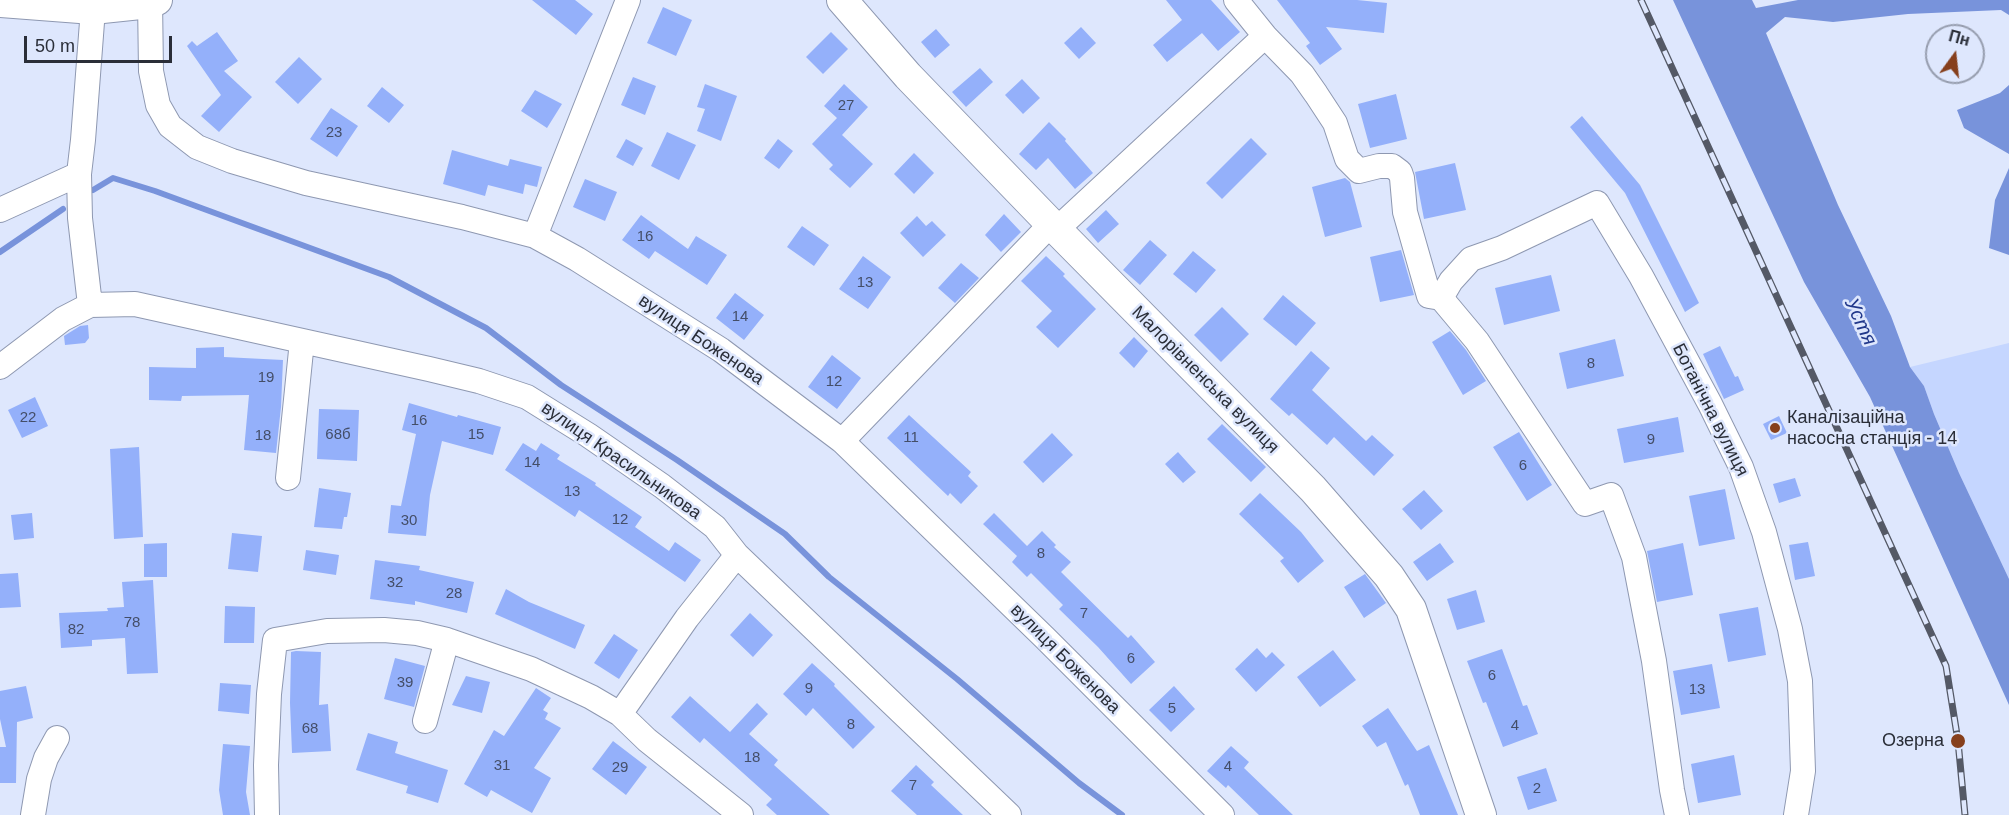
<!DOCTYPE html>
<meta charset="utf-8">
<style>
body{margin:0}
#map{position:relative;width:2009px;height:815px;overflow:hidden;background:#dee7fd;font-family:Arial,sans-serif}
canvas{display:block}
.north{position:absolute;left:1925px;top:24px;width:60px;height:60px;box-sizing:border-box;background:#dee7fd;border:2px solid #969dae;border-radius:50%;rotate:15deg;font-size:16px;font-weight:700;line-height:24px;text-align:center;color:#2a2e38}
.north::after{content:'';display:block;margin:auto;width:21px;height:27px;background:#863f1c;clip-path:polygon(50% 0,100% 100%,50% 72%,0 100%)}
.scale{position:absolute;left:24px;top:36px;width:148px;height:27px;box-sizing:border-box;border:3px solid #2a2e38;border-top:0;padding-left:8px;font-size:18px;line-height:21px;white-space:nowrap;color:#2a2e38;-webkit-text-stroke:4px #dee7fd;paint-order:stroke}
</style>
<div id="map">
<canvas width="2009" height="815"></canvas>
<div class="north">Пн</div>
<div class="scale">50 m</div>
</div>
<script>
const ctx = document.querySelector('canvas').getContext('2d');
ctx.lineJoin = 'round';
function paint(path, color) { ctx.fillStyle = color; ctx.fill(path, 'evenodd'); }
const poly = rows => new Path2D(rows.map(r => 'M' + r).join(''));
function strokePath(path, color, width, dash) { ctx.strokeStyle = color; ctx.lineWidth = width; ctx.lineCap = dash ? 'butt' : 'round'; ctx.setLineDash(dash || []); ctx.stroke(path); }
function label(font, color, halo, rows, align = 'center') {
  ctx.font = font + ' Arial,sans-serif'; ctx.lineWidth = 5; ctx.setLineDash([]); ctx.textBaseline = 'middle'; ctx.strokeStyle = halo; ctx.fillStyle = color; for (const [text, x, y, turn = 0] of rows) {
    ctx.save(); ctx.translate(x, y); ctx.rotate((+turn || 0) * Math.PI / 180); ctx.textAlign = isNaN(turn) ? turn : align; if (halo) ctx.strokeText(text, 0, 0); ctx.fillText(text, 0, 0); ctx.restore();
  }
}
const green = poly([
 [2009,343,2009,579,1959,473,1934,414,1924,386,1910,367]
]);
const water = poly([
 [1673,0,1752,0,1756,8,1798,0,2009,0,2009,15,2001,10,1908,14,1833,22,1785,17,1766,33,1838,205,1891,316,1910,367,1924,386,1934,414,1959,473,2009,579,2009,705,1870,397,1804,282],
 [2009,85,2009,154,1964,128,1957,110,2000,93],
 [2009,168,2009,255,1989,248,1995,200]
]);
const stream = poly([
 [93,190,113,178,155,191,389,277,486,328,561,385,677,460,785,534,829,577,957,679,1079,783,1122,815],
 [0,252,63,209]
]);
const building = poly([
 [532,0,575,0,593,14,576,35],
 [1166,0,1211,0,1240,32,1218,51,1202,33,1167,62,1153,45,1182,20],
 [1277,0,1357,0,1387,3,1384,33,1326,27,1342,49,1320,65,1306,46,1310,43],
 [663,7,692,20,676,56,647,43],
 [1081,27,1096,43,1079,59,1064,43],
 [936,29,950,45,935,58,921,42],
 [217,32,238,61,224,71,252,97,219,132,201,116,221,95,187,46,192,41,197,46],
 [831,32,848,49,823,74,806,57],
 [299,57,322,79,298,104,275,82],
 [980,68,993,82,966,107,952,92],
 [633,77,656,86,645,115,621,105],
 [1022,79,1040,98,1023,114,1005,95],
 [705,84,737,96,721,141,697,131,705,109,697,107],
 [844,84,868,107,842,135,873,164,850,188,829,169,833,165,812,144,837,118,824,106],
 [382,87,404,105,389,123,367,106],
 [535,90,562,104,547,128,521,111],
 [1396,94,1407,139,1370,148,1358,104],
 [331,108,358,126,337,157,310,139],
 [1582,116,1640,185,1699,303,1685,312,1625,193,1570,127],
 [1049,122,1066,139,1065,141,1093,173,1075,189,1048,158,1036,170,1019,154],
 [667,132,696,145,679,180,651,166],
 [1251,138,1267,154,1222,199,1206,183],
 [626,139,643,148,633,166,616,157],
 [778,139,793,151,779,169,764,158],
 [452,150,508,166,510,159,542,167,537,187,525,184,523,194,488,185,485,196,443,184],
 [914,153,934,173,914,194,894,174],
 [1455,163,1466,210,1424,219,1415,172],
 [1345,178,1350,182,1362,227,1325,237,1312,187],
 [585,179,617,192,605,221,573,207],
 [1106,210,1119,224,1098,243,1086,229],
 [1004,214,1021,232,1001,252,985,235],
 [641,215,688,249,696,236,727,255,707,285,655,251,649,259,622,240],
 [917,216,926,226,932,221,946,235,923,257,900,233],
 [802,226,829,245,814,266,787,247],
 [1150,240,1167,255,1140,285,1123,270],
 [1401,250,1414,295,1380,302,1370,257],
 [1193,251,1216,270,1196,293,1173,274],
 [863,256,891,277,868,309,839,289],
 [1046,256,1065,274,1063,276,1096,309,1058,348,1036,327,1052,311,1021,281],
 [961,263,979,278,955,303,938,288],
 [1551,275,1560,311,1504,325,1495,288],
 [735,293,764,315,744,340,716,318],
 [1283,295,1316,323,1296,346,1263,319],
 [1222,307,1249,334,1221,362,1194,335],
 [88,325,89,338,85,343,65,345,64,336,80,326],
 [1450,331,1466,350,1486,381,1463,395,1432,342],
 [1134,337,1148,351,1134,368,1119,353],
 [1615,339,1624,376,1567,389,1559,353],
 [1720,346,1735,377,1738,376,1744,390,1724,399,1703,354],
 [224,347,224,357,283,360,281,407,276,453,244,450,249,395,182,396,181,401,149,400,149,367,196,368,196,348],
 [1311,351,1330,368,1312,390,1366,441,1372,435,1394,455,1374,476,1334,437,1327,445,1292,413,1289,416,1270,399],
 [832,355,861,378,837,409,808,387],
 [35,397,48,426,22,438,8,410],
 [409,403,457,417,458,415,501,427,493,455,442,441,430,495,426,536,388,533,391,505,401,506,416,434,402,430],
 [319,409,359,410,357,461,317,459],
 [909,415,971,472,968,476,978,486,961,504,950,493,948,496,887,438],
 [1779,416,1787,433,1771,440,1763,424],
 [1678,417,1684,452,1624,463,1617,429],
 [1222,424,1266,467,1251,482,1207,439],
 [1519,432,1552,485,1527,501,1493,447],
 [1052,433,1073,455,1043,483,1023,462],
 [523,443,536,451,541,443,560,455,557,459,596,483,595,485,642,517,635,527,669,551,675,542,701,560,685,582,579,510,575,517,505,470],
 [139,447,143,537,114,539,110,449],
 [1178,452,1196,472,1183,483,1165,464],
 [1795,478,1801,496,1779,503,1773,484],
 [319,488,351,493,347,517,344,517,342,529,314,527],
 [1725,489,1735,539,1699,546,1689,496],
 [1424,490,1443,511,1421,530,1402,509],
 [1260,493,1301,532,1324,561,1298,583,1280,561,1284,558,1239,514],
 [32,513,34,538,14,540,11,515],
 [994,513,1027,546,1042,531,1056,545,1054,547,1071,562,1061,572,1128,638,1131,635,1155,662,1131,684,1098,647,1059,609,1063,605,1031,573,1027,577,1012,562,1017,556,983,524],
 [232,533,262,536,258,572,228,569],
 [1808,542,1815,576,1795,580,1789,545],
 [167,543,167,577,144,577,144,544],
 [1440,543,1454,562,1427,581,1413,562],
 [1683,543,1693,595,1657,602,1647,551],
 [306,550,339,555,336,575,303,570],
 [375,560,420,566,419,570,474,582,467,613,415,601,415,605,370,599],
 [18,573,21,607,0,608,0,574],
 [1365,574,1386,603,1364,618,1344,587],
 [153,580,158,673,127,674,125,638,92,640,92,646,61,648,59,613,108,611,107,608,124,607,122,582],
 [506,589,529,602,585,625,575,649,495,614],
 [1476,590,1485,622,1457,630,1447,599],
 [225,606,255,607,254,643,224,643],
 [1758,607,1766,655,1728,662,1719,614],
 [750,613,773,635,753,657,730,635],
 [614,634,638,650,619,679,594,663],
 [1257,648,1266,658,1272,652,1285,665,1256,692,1235,669],
 [1502,649,1523,706,1527,705,1538,734,1503,747,1486,702,1483,703,1467,661],
 [1333,650,1356,680,1320,707,1297,677],
 [296,651,321,652,319,705,328,704,331,751,292,753,290,703,291,652],
 [395,658,425,666,414,707,384,699],
 [812,663,835,684,834,686,875,727,853,749,813,708,806,716,783,694],
 [1712,664,1720,708,1681,715,1673,671],
 [466,676,490,682,482,713,452,705],
 [220,683,251,685,249,714,218,711],
 [26,686,33,718,17,722,16,783,0,783,0,747,6,747,0,719,0,691],
 [1174,686,1195,709,1171,732,1149,710],
 [536,688,551,698,543,710,548,713,545,719,561,728,534,768,551,778,532,813,491,790,487,797,464,784,494,730,504,736],
 [690,696,730,732,757,703,768,714,749,734,778,760,774,765,830,815,777,815,766,805,772,799,704,738,700,743,671,717],
 [1388,708,1417,751,1429,745,1458,815,1420,815,1408,784,1405,786,1386,742,1377,747,1362,726],
 [368,733,398,742,395,753,448,770,438,803,406,793,408,786,356,770],
 [613,741,647,767,626,795,592,769],
 [223,744,250,746,246,792,250,815,223,815,219,790],
 [1231,746,1249,762,1244,768,1293,815,1259,815,1228,785,1226,788,1207,771],
 [1734,755,1741,795,1698,803,1691,764],
 [916,765,934,782,931,785,963,815,917,815,891,791],
 [1546,768,1557,801,1528,810,1517,777]
]);
const minor = poly([
 [150,0,151,71,158,105,170,126,197,147,232,161,306,183,462,217,535,236,577,259,721,350,842,441,1045,638,1222,815],
 [1236,0,1265,36,1302,74,1316,94,1335,123,1347,159,1359,171,1379,166,1392,166,1400,172,1402,178,1405,212,1429,296,1441,298,1451,281,1471,259,1502,248,1597,203,1641,276,1710,404,1741,467,1764,532,1790,629,1800,681,1803,771,1796,815],
 [0,210,79,174],
 [1056,230,1265,36],
 [535,236,628,0],
 [1441,298,1477,341,1585,504,1611,495,1634,557,1654,661,1672,790,1677,815],
 [90,305,80,218,79,174,83,140,93,9],
 [0,367,63,319,90,305,135,304,429,369,479,381,527,397,588,435,662,486,715,527,737,555,1009,815],
 [842,441,1051,224],
 [288,478,302,341],
 [620,714,687,618,737,555],
 [425,721,447,640],
 [33,815,39,779,46,758,57,738],
 [267,815,266,765,269,694,275,640,327,631,384,630,417,633,447,640,531,669,591,697,620,714,647,740,741,815]
]);
const tertiary = poly([
 [842,0,908,76,1051,224,1313,489,1389,576,1411,609,1481,815],
 [0,2,93,9,150,3,157,0]
]);
const rail = poly([
 [1641,0,1946,666,1958,741,1965,815]
]);
const markers = [
 [1775,428,6,"#863f1c"],
 [1958,741,8,"#863f1c"]
];
const numberNames = [
 ["27",846,106],
 ["23",334,133],
 ["16",645,237],
 ["13",865,283],
 ["14",740,317],
 ["8",1591,364],
 ["19",266,378],
 ["12",834,382],
 ["22",28,418],
 ["16",419,421],
 ["68б",338,435],
 ["15",476,435],
 ["18",263,436],
 ["11",911,438],
 ["9",1651,440],
 ["14",532,463],
 ["6",1523,466],
 ["13",572,492],
 ["12",620,520],
 ["30",409,521],
 ["8",1041,554],
 ["32",395,583],
 ["28",454,594],
 ["7",1084,614],
 ["78",132,623],
 ["82",76,630],
 ["6",1131,659],
 ["6",1492,676],
 ["39",405,683],
 ["9",809,689],
 ["13",1697,690],
 ["5",1172,709],
 ["8",851,725],
 ["4",1515,726],
 ["68",310,729],
 ["18",752,758],
 ["31",502,766],
 ["4",1228,767],
 ["29",620,768],
 ["7",913,786],
 ["2",1537,789]
];
const streetNames = [
 ["вулиця Боженова",701,340,34],
 ["Малорівненська вулиця",1205,380,45],
 ["Ботанічна вулиця",1710,410,63],
 ["вулиця Красильникова",621,461,35],
 ["вулиця Боженова",1065,659,45]
];
const poiNames = [
 ["Каналізаційна",1787,418],
 ["насосна станція - 14",1787,439],
 ["Озерна",1944,741,"right"]
];
const waterNames = [
 ["Устя",1860,322,65]
];
paint(green, '#c5d6ff');
paint(water, '#7893db');
strokePath(stream, '#7893db', 6);
paint(building, '#94b0fa');
strokePath(minor, '#8e98b1', 26);
strokePath(tertiary, '#8e98b1', 32);
strokePath(minor, '#fff', 24);
strokePath(tertiary, '#fff', 30);
strokePath(rail, '#545966', 7);
strokePath(rail, '#dee7fd', 4.5, [14]);
for (const [x, y, r, color] of markers) { const dot = new Path2D(); dot.arc(x, y, r, 0, 2 * Math.PI); ctx.fillStyle = color; ctx.fill(dot); strokePath(dot, '#dee7fd', 2); }
label('15px', '#444e68', null, numberNames);
label('18px', '#2a2e38', '#dee7fd', streetNames);
label('18px', '#2a2e38', '#dee7fd', poiNames, 'left');
label('italic 20px', '#21388b', '#dee7fd', waterNames);
</script>
